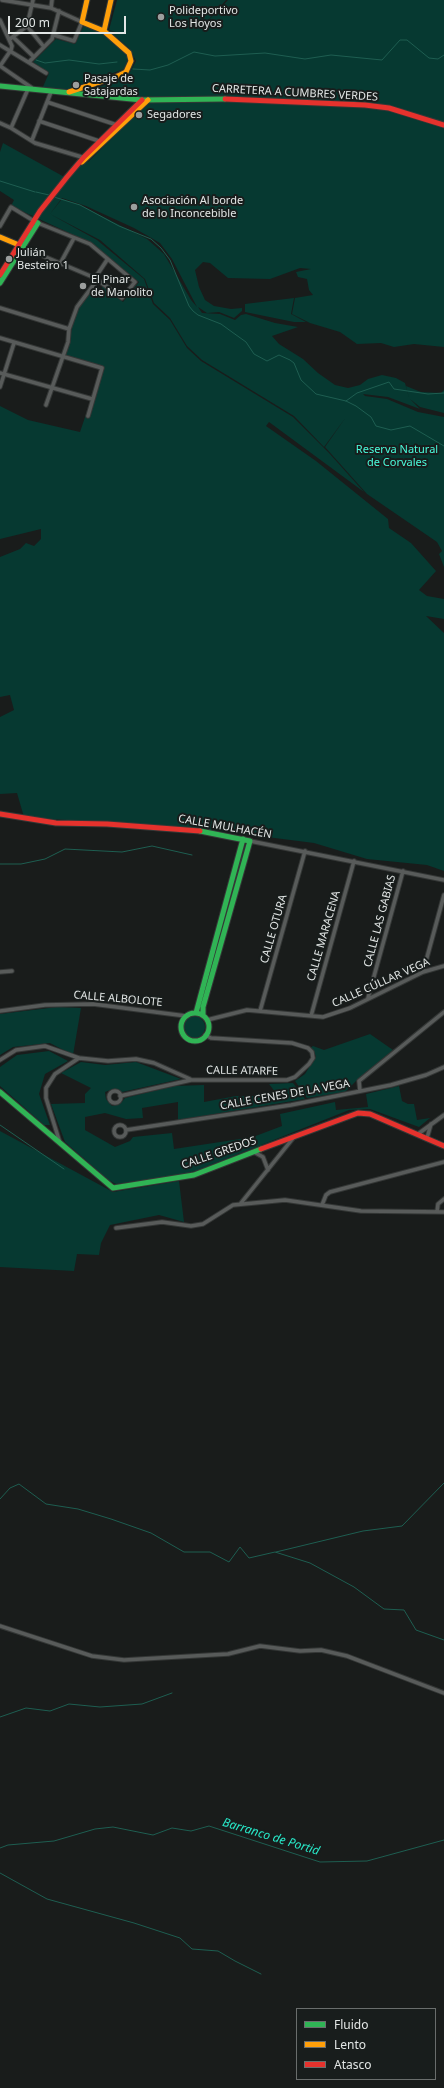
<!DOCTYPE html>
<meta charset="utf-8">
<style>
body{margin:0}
#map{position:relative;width:444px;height:2088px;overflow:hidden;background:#191c1b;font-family:"Noto Sans",sans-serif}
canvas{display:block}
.legend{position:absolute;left:296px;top:2008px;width:140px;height:72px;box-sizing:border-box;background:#181d1c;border:1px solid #696d6c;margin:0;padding:5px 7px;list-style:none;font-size:12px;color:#e2e6e5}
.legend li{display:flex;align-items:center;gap:8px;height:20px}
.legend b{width:20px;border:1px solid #696d6c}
.scale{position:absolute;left:8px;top:16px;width:118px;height:18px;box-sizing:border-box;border:2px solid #e2e6e5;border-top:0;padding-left:5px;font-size:12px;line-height:14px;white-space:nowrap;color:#e2e6e5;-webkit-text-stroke:3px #181d1c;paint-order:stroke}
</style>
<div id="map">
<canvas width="444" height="2088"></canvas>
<ul class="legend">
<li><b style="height:5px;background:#30b455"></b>Fluido</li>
<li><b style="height:5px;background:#ff9f0a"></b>Lento</li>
<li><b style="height:5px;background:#e5322d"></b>Atasco</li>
</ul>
<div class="scale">200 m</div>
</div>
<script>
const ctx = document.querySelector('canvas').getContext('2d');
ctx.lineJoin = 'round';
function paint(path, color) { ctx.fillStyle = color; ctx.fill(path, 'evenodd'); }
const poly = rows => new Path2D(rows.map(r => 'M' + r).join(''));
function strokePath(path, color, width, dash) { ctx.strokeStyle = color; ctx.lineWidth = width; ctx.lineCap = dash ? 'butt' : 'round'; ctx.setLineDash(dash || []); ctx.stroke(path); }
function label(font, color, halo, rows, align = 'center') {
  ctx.font = font + ' "Noto Sans",sans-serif'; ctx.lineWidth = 4; ctx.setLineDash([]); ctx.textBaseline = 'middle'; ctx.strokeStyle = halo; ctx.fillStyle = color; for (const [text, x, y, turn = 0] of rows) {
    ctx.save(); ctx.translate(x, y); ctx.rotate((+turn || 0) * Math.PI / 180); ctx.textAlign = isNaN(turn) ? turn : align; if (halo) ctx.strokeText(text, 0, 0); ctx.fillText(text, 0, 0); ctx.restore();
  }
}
const green = poly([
 [117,0,226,0,202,27,228,0,444,0,444,347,414,344,394,347,381,343,357,344,340,332,310,323,292,314,295,298,313,295,309,290,307,279,298,277,296,272,311,269,300,268,270,279,228,278,210,263,203,262,195,270,199,287,205,300,214,306,231,309,242,308,242,311,234,318,219,312,207,313,198,307,202,313,220,314,235,320,241,315,246,314,275,323,298,327,272,336,279,344,303,359,318,373,335,385,348,388,360,385,368,379,382,375,396,378,405,383,409,398,406,386,421,392,441,393,444,390,444,413,420,407,410,399,420,409,388,397,363,394,365,396,387,399,418,412,444,417,444,567,439,554,442,551,437,542,367,494,325,447,346,417,324,447,294,416,202,360,187,346,170,318,154,303,145,279,100,240,50,214,62,199,80,205,147,239,164,254,191,300,197,307,172,259,160,243,134,228,86,206,62,198,50,214,97,240,144,279,153,304,170,320,187,348,201,361,293,417,329,453,364,492,269,422,266,426,316,461,388,519,389,528,411,543,436,571,419,590,427,596,444,599,444,619,426,616,444,633,444,871,427,865,367,859,314,843,220,831,24,817,17,793,0,794,0,717,14,710,10,695,0,697,0,557,20,549,26,543,34,546,41,539,41,529,0,539,0,406,28,420,80,432,102,367,65,355,70,341,72,326,79,307,90,292,99,293,103,286,123,302,139,282,91,243,11,206,14,200,0,191,0,152,3,143,68,179,81,165,89,161,150,101,86,92,121,79,130,72,136,61,129,48,109,31,120,33,109,30],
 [84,25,109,37,125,53,128,59,124,69,67,90,42,89,49,73,33,62,56,39,75,44],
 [294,298,291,314,306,322,294,322,245,312,245,304],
 [57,1007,81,1008,73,1055,50,1043,13,1047,0,1055,0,1014],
 '183 1027a11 11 0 1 1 22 0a11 11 0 1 1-22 0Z',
 [370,1034,393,1050,356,1081,345,1092,307,1098,295,1081,305,1074,316,1056,310,1048,313,1046,324,1050],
 [49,1051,68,1061,45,1074,39,1094,50,1125,44,1125,0,1086,0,1067,17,1055],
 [81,1062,105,1065,136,1062,181,1079,122,1092,113,1089,105,1092,106,1099,112,1106,120,1104,125,1098,174,1086,204,1085,204,1102,236,1096,265,1096,276,1093,269,1084,293,1083,305,1099,178,1120,178,1102,142,1108,143,1118,126,1119,105,1113,85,1117,85,1130,115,1147,130,1141,133,1137,172,1133,174,1149,253,1137,282,1126,280,1114,335,1102,336,1110,368,1107,366,1094,399,1086,402,1101,408,1104,414,1104,417,1120,430,1118,419,1127,370,1109,349,1110,196,1171,176,1176,116,1184,108,1180,65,1142,51,1104,85,1103,85,1094,91,1088,61,1073],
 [0,1131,113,1192,179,1181,184,1222,159,1215,110,1225,101,1243,99,1255,77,1254,74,1271,0,1267]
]);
const stream = poly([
 [36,60,45,63,69,60,99,64,117,62],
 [133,69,150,70,168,65,194,52,215,56,265,53,305,59,331,55,382,60,400,40,407,40,429,58,438,59,444,55],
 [0,181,35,192],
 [36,192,49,195],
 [54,197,80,205,119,226,151,239,161,248,170,260,189,306,193,311,198,315,221,324,232,332,246,342,254,354,267,361,279,355,290,360,294,363,301,380,316,394,346,401,356,406,371,417,376,426,391,430,410,426,444,446],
 [346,401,357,393,389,382,394,389,428,394,444,393],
 [0,864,21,864,45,859,65,849,122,852,152,846,192,855],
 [0,1125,64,1169],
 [0,1499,10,1488,19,1484,46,1504,78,1509,111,1519,151,1533,184,1552,210,1552,229,1562,240,1547,249,1558,275,1552,310,1563,354,1587,384,1609,404,1610,416,1630,444,1640],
 [276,1552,363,1531,402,1526,444,1483],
 [0,1717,26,1708,50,1711,69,1704,100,1707,142,1704,172,1693],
 [0,1848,8,1845,54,1841,95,1829,113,1827,153,1835,172,1828,191,1831,209,1826,320,1862,367,1861,444,1840],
 [0,1873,47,1899,134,1923,180,1938,192,1949,218,1951,235,1961,261,1974]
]);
const street = poly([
 [2,0,51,8,82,22,74,41,54,35],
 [51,8,52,0],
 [0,20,12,46,11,50,0,66],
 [27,26,44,47],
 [13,37,34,57],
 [10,39,27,26,33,0],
 [0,45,46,73],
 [29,62,52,39,59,11],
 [0,66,32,88],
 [47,102,117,125],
 [39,121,99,141],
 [0,123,11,128,35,143,85,158],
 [11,128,28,89],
 [32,140,51,92],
 [0,226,11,207,34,221],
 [22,247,95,278,122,298,135,282,90,244,38,223],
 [61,262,74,238],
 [0,308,69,329],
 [0,338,102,368,88,416],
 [0,373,92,399],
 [0,387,14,343],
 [46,405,68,342,69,329,77,307,95,283,95,278,107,260],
 [250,841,444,880],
 [0,972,12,971],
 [423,972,444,895],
 [368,998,403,871],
 [0,1011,45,1005,93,1004,186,1016],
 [260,1011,305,851],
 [311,1016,354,861],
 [207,1020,247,1010,323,1017,350,1008,423,972,444,966],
 [0,1060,16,1050,45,1046,79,1058,108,1061,136,1059,154,1063,190,1079],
 [360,1091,359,1081,444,1012],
 '109 1097a6 6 0 1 1 12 0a6 6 0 1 1-12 0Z',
 [120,1096,191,1080,287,1080,295,1077,309,1064,313,1058,312,1052,308,1048,292,1043,211,1038,205,1035],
 '114 1131a6 6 0 1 1 12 0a6 6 0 1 1-12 0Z',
 [126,1130,291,1105,391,1085,426,1075,444,1067],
 [418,1134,444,1115],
 [427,1138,431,1124],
 [60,1143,46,1098,46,1088,55,1074,79,1058],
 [254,1152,263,1157,268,1170],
 [241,1203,294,1137],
 [322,1205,326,1195,330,1192,444,1162],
 [437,1212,438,1204,444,1199],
 [116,1228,162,1222,191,1226,203,1224,233,1205,285,1200,361,1211,444,1212],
 [0,1626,92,1656,124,1660,228,1654,260,1646,300,1651,321,1650,347,1656,444,1693]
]);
const fast = poly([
 [0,86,142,100,225,99],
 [0,283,38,223,34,221],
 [200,831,250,841,203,1007,203,1015],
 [196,1013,243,839],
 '181 1027a14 14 0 1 1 28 0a14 14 0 1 1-28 0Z',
 [0,1092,113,1188,194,1175,261,1149]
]);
const slow = poly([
 [104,31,111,0],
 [69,92,118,76,126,72,131,61,129,53,104,31,82,22,87,0],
 [82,162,148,100],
 [0,237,19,245]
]);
const jam = poly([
 [225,99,365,105,389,108,444,125],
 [0,275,40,211,67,177,84,157,142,100],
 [0,814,56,823,107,824,200,831],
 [261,1149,358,1113,370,1114,444,1146]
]);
const markers = [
 [161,17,4,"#9c9f9e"],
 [76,85,4,"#9c9f9e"],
 [139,115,4,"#9c9f9e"],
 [134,207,4,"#9c9f9e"],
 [9,259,4,"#9c9f9e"],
 [83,286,4,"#9c9f9e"]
];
const poiNames = [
 ["Polideportivo",169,11],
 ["Los Hoyos",169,24],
 ["Pasaje de",84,79],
 ["Satajardas",84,92],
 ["Segadores",147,115],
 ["Asociación Al borde",142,201],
 ["de lo Inconcebible",142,214],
 ["Julián",17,253],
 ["Besteiro 1",17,266],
 ["El Pinar",91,280],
 ["de Manolito",91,293]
];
const streetNames = [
 ["CARRETERA A CUMBRES VERDES",295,93,3],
 ["CALLE MULHACÉN",225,827,10],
 ["CALLE LAS GABIAS",380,921,-75],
 ["CALLE OTURA",274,929,-74],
 ["CALLE MARACENA",324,936,-74],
 ["CALLE CÚLLAR VEGA",381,983,-24],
 ["CALLE ALBOLOTE",118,999,5],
 ["CALLE ATARFE",242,1071,1],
 ["CALLE CENES DE LA VEGA",285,1095,-10],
 ["CALLE GREDOS",219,1153,-19]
];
const parkNames = [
 ["Reserva Natural",397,450],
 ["de Corvales",397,463]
];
const waterNames = [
 ["Barranco de Portid",271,1837,17]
];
paint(green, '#063931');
strokePath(stream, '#1e5e51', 1);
strokePath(street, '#343736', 5.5);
strokePath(fast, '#343736', 7);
strokePath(slow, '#343736', 7);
strokePath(jam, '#343736', 7);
strokePath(street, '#585b5a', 3.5);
strokePath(fast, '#30b455', 5);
strokePath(slow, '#ff9f0a', 5);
strokePath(jam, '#e5322d', 5);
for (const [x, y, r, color] of markers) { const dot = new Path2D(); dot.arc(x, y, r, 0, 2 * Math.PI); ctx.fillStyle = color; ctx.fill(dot); strokePath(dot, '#181d1c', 1.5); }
label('11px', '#e2e6e5', '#181d1c', poiNames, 'left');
label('11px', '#e2e6e5', '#181d1c', streetNames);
label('11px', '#4afcdc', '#181d1c', parkNames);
label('italic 12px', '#28e9c9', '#181d1c', waterNames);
</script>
